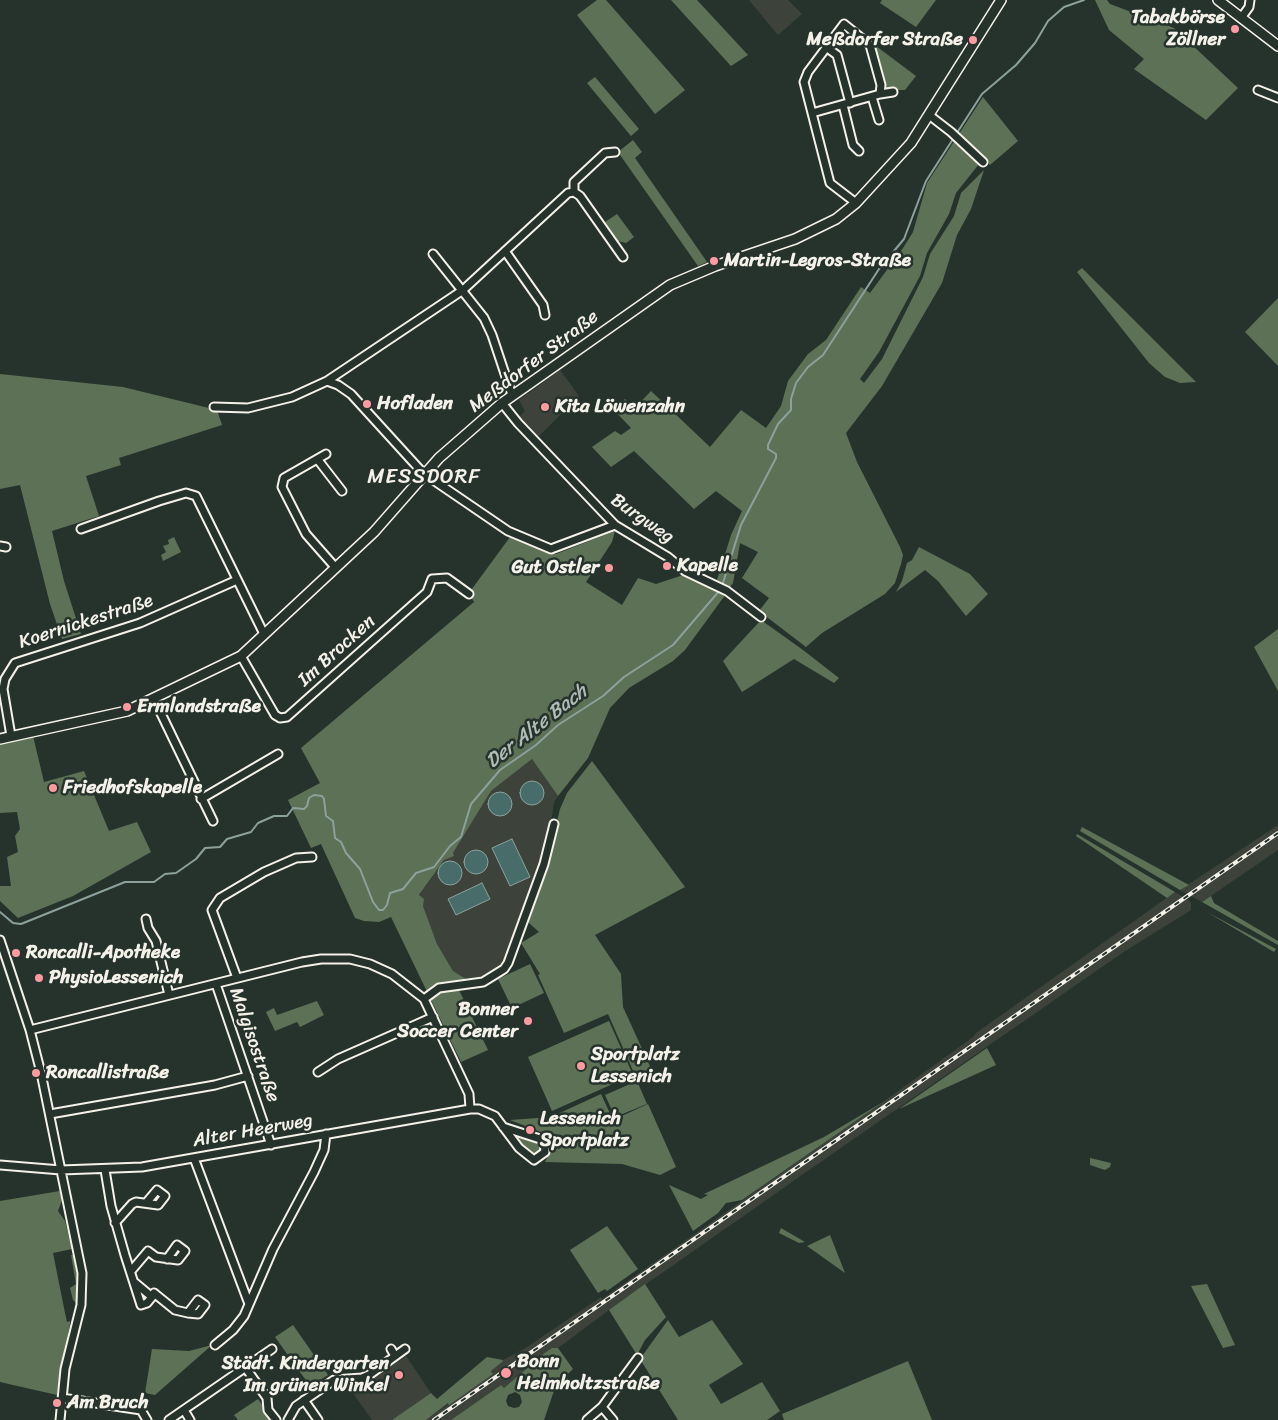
<!DOCTYPE html>
<meta charset="utf-8">
<style>
body{margin:0}
canvas{display:block;background:#26332d}
</style>
<canvas width="1278" height="1420"></canvas>
<script>
const ctx = document.querySelector('canvas').getContext('2d');
ctx.lineJoin = 'round';
function paint(path, color) { ctx.fillStyle = color; ctx.fill(path, 'evenodd'); }
const poly = rows => new Path2D(rows.map(r => 'M' + r).join(''));
function strokePath(path, color, width, dash) { ctx.strokeStyle = color; ctx.lineWidth = width; ctx.lineCap = dash ? 'butt' : 'round'; ctx.setLineDash(dash || []); ctx.stroke(path); }
function label(font, color, halo, rows, align = 'center') {
  ctx.font = font + ' Sriracha,sans-serif'; ctx.lineWidth = 5; ctx.setLineDash([]); ctx.textBaseline = 'middle'; ctx.strokeStyle = halo; ctx.fillStyle = color; for (const [text, x, y, turn = 0] of rows) {
    ctx.save(); ctx.translate(x, y); ctx.rotate((+turn || 0) * Math.PI / 180); ctx.textAlign = isNaN(turn) ? turn : align; if (halo) ctx.strokeText(text, 0, 0); ctx.fillText(text, 0, 0); ctx.restore();
  }
}
const built = poly([
 [749,0,788,0,802,14,778,35],
 [560,370,579,396,536,439,518,418,525,411,519,400],
 [532,759,558,796,554,802,549,837,544,838,546,847,505,958,497,968,485,976,466,979,453,971,437,944,419,896,444,860,453,853,491,791],
 [1278,825,1278,850,1202,902,1180,890],
 [1175,892,1191,902,1191,910,1125,951,832,1154,609,1310,558,1348,552,1349,525,1367,526,1369,504,1388,501,1385,451,1420,426,1420,493,1373,491,1371,503,1360,524,1349,601,1297,602,1299,883,1102,973,1037,976,1033],
 [406,1356,431,1393,392,1420,372,1420,353,1393]
]);
const green = poly([
 [597,0,606,0,685,90,655,114,577,15],
 [671,0,697,0,748,55,731,66],
 [882,0,936,0,916,27,880,3],
 [1095,0,1107,0,1110,4,1174,28,1238,88,1206,120,1134,69,1144,59,1109,30],
 [872,43,916,76,905,90,895,90,893,87,886,89],
 [595,77,639,129,631,136,587,83],
 [983,97,1018,141,990,165,983,159,956,193,949,214,927,253,920,276,879,352,860,379,864,383,882,359,923,277,930,254,954,216,961,193,984,170,971,209,957,235,942,283,882,386,846,433,857,462,900,547,903,555,901,564,895,583,885,594,822,633,806,647,759,611,769,598,742,578,758,552,740,543,733,583,730,587,717,580,731,535,742,511,716,491,694,509,634,451,611,467,592,447,615,431,621,435,631,428,614,410,625,399,635,408,651,391,710,447,741,410,766,428,781,406,788,381,808,354,826,340,861,287,870,293,903,248,913,232,927,183],
 [633,140,642,152,635,158,707,262,698,266,618,152],
 [617,214,634,237,626,243,618,241,605,222],
 [1082,268,1196,382,1180,383,1165,377,1149,363,1077,272],
 [1278,298,1278,366,1245,332],
 [0,374,123,387,217,410,222,425,119,458,121,465,86,476,99,516,52,531,64,581,81,634,62,639,50,604,20,485,0,489],
 [615,531,612,542,586,582,622,605,638,578,656,584,683,575,713,589,715,586,726,594,685,650,673,661,629,688,610,708,588,758,558,796,532,759,491,791,453,853,454,856,444,860,419,895,424,899,423,906,437,944,453,971,466,979,458,988,488,1050,461,1062,391,917,379,922,364,921,355,918,321,844,311,848,288,800,320,783,301,748,474,602,469,593,510,537,556,554],
 [174,537,181,552,163,561,161,555,166,552,163,546,169,544,168,540],
 [919,547,970,574,988,594,966,616,938,581,925,570,896,592,902,581,907,563,912,560],
 [761,620,803,650,839,678,834,683,794,659,742,692,723,661],
 [1278,629,1278,691,1254,647],
 [33,736,44,782,84,771,109,831,137,822,151,852,73,896,18,918,0,901,0,886,11,886,7,857,18,852,15,836,20,829,17,812,0,813,0,744],
 [592,761,685,887,595,935,621,974,623,1007,654,1075,638,1082,608,1014,564,1033,538,975,540,974,521,943,539,932,529,923,528,916,547,862,560,809,567,793],
 [1082,827,1189,885,1180,890,1080,831],
 [1077,834,1175,892,1167,898,1076,836],
 [1211,896,1214,903,1278,941,1278,945,1202,902],
 [1207,912,1276,949,1274,952],
 [530,964,544,993,512,1008,498,979],
 [317,1001,324,1015,300,1027,297,1022,275,1031,266,1012,274,1008,277,1015],
 [609,1021,633,1075,552,1111,528,1057],
 [987,1048,996,1065,899,1109],
 [637,1081,647,1104,615,1117,605,1095],
 [601,1094,613,1120,648,1104,676,1167,660,1175,622,1164,545,1162,551,1149,547,1138,541,1132,510,1120,551,1117],
 [883,1102,742,1200,726,1203,718,1213,693,1231,669,1185,701,1199,708,1195,704,1194,824,1137],
 [516,1134,539,1143,541,1151,538,1155,531,1154,514,1137],
 [1090,1158,1111,1163,1110,1167,1105,1170,1090,1165],
 [60,1191,62,1200,58,1211,65,1221,72,1249,53,1253,64,1308,67,1322,70,1321,70,1324,57,1395,0,1382,0,1201],
 [607,1226,638,1269,607,1291,605,1289,598,1293,570,1250],
 [781,1228,805,1242,799,1243,779,1233],
 [830,1235,845,1273,807,1246],
 [71,1255,74,1255,77,1274,76,1303,73,1300,70,1288,76,1284],
 [645,1284,666,1317,645,1340,637,1355,609,1310],
 [1207,1284,1235,1345,1223,1348,1191,1286],
 [668,1320,679,1337,712,1320,743,1364,709,1385,721,1404,762,1382,780,1411,767,1420,678,1420,640,1359],
 [293,1325,328,1375,310,1386,275,1337],
 [212,1345,155,1395,145,1393,152,1349,189,1351],
 [552,1348,558,1348,573,1369,556,1385,544,1420,451,1420,501,1385,504,1388,526,1369,525,1367],
 [515,1392,520,1395,522,1402,519,1407,514,1408,508,1406,506,1401,508,1395],
 [487,1357,503,1360,502,1362,491,1371,493,1374,449,1405,448,1403,426,1420,392,1420,431,1393,437,1399],
 [908,1361,932,1420,784,1420,782,1414],
 [258,1399,273,1420,238,1420,234,1415]
]);
const water = poly([
 '520 793a12 12 0 1 1 24 0a12 12 0 1 1-24 0Z',
 '488 804a12 12 0 1 1 24 0a12 12 0 1 1-24 0Z',
 [512,839,530,877,510,886,492,848,512,839],
 '464 862a12 12 0 1 1 24 0a12 12 0 1 1-24 0Z',
 '438 873a12 12 0 1 1 24 0a12 12 0 1 1-24 0Z',
 [482,883,490,899,456,915,448,899,482,883]
]);
const stream = poly([
 [722,586,741,525,776,458,776,454,768,449,768,445,778,424,791,410,791,399,796,383,808,367,823,355,879,269,904,239,926,181,982,94,1016,65,1035,43,1048,21,1064,7,1084,0],
 [0,912,13,923,21,924,125,882,154,882,165,874,176,873,196,859,205,848,220,847,227,839,251,832,258,823,274,816,287,816,293,808,304,809,307,806,309,798,314,795,322,796,324,799,326,816,333,821,335,838,341,842,346,853,360,869,373,902,379,910,383,910,387,905,390,893,403,889,416,873,434,867,450,846,461,837,471,804,500,770,536,745,558,725,603,696,624,677,673,645,720,590]
]);
const minor = poly([
 [1241,18,1249,7,1250,0],
 [826,47,837,55,850,103],
 [1258,90,1278,98],
 [880,94,893,92],
 [872,97,879,120],
 [843,105,853,145,859,151],
 [812,113,880,94,881,85,870,45,844,24,808,72,804,82,830,183,856,203],
 [929,115,951,132,983,162],
 [574,192,574,182,605,153,615,152],
 [505,251,543,305,545,315],
 [433,254,484,318,492,335,512,395],
 [327,381,463,290,568,193,574,192,580,196,623,257],
 [502,403,518,423,615,525,668,557,685,571,727,591,761,617],
 [214,407,248,408,292,397,327,381,338,385,351,394,423,473,508,531,551,549,615,525],
 [326,454,284,478,282,487,306,534,335,567],
 [318,460,342,491],
 [81,529,159,501,186,493,196,496,264,634],
 [0,546,6,547],
 [241,656,275,715,280,718,287,717,427,592,432,579,447,578,469,594],
 [154,699,213,821],
 [11,736,3,689,5,679,15,663,140,623,237,580],
 [201,799,278,754],
 [146,919,148,928,156,941,169,995],
 [0,940,30,1030,41,1073,82,1273,81,1305,65,1369,60,1420],
 [237,978,212,910,220,898,264,872,296,858,312,857],
 [216,984,271,1145],
 [424,999,439,988,483,982,504,969,508,963,544,864,554,824],
 [30,1030,302,962,321,959,350,959,370,964,392,974,424,999,469,1094,470,1109],
 [318,1072,338,1059,433,1017],
 [50,1114,215,1085,248,1076],
 [194,1158,249,1304],
 [0,1165,61,1170,142,1167,470,1109,479,1109,495,1116,519,1148,534,1160,545,1152,544,1142,540,1139,503,1127],
 [105,1170,111,1206,125,1255,141,1305,147,1303,152,1297,134,1282],
 [115,1223,132,1204,136,1202,158,1205,165,1196,157,1190,146,1203],
 [131,1271,148,1251,156,1257,163,1258,178,1260,185,1251,177,1245,167,1259],
 [152,1297,154,1293,175,1310,188,1313,198,1314,205,1305,198,1300,188,1313],
 [215,1345,233,1330,244,1316,273,1249,314,1172,324,1150,326,1134],
 [391,1349,395,1356],
 [245,1367,267,1398,268,1410,276,1420],
 [62,1398,141,1410,147,1420],
 [304,1400,318,1420],
 [602,1407,613,1420],
 [184,1410,190,1420],
 [169,1420,272,1349],
 [288,1420,296,1406,334,1380,362,1378,369,1375,405,1349],
 [587,1420,602,1407,638,1358]
]);
const tertiary = poly([
 [1218,0,1278,46],
 [0,739,127,711,241,656,374,532,439,458,502,403,670,285,715,266,795,239,836,219,856,203,911,143,1001,0]
]);
const rail = poly([
 [434,1420,1278,833]
]);
const markers = [
 [1235,29,5,"#ff9aa2"],
 [973,40,5,"#ff9aa2"],
 [714,261,5,"#ff9aa2"],
 [367,404,5,"#ff9aa2"],
 [545,407,5,"#ff9aa2"],
 [667,566,5,"#ff9aa2"],
 [609,568,5,"#ff9aa2"],
 [127,707,5,"#ff9aa2"],
 [53,788,5,"#ff9aa2"],
 [16,953,5,"#ff9aa2"],
 [39,978,5,"#ff9aa2"],
 [528,1021,5,"#ff9aa2"],
 [581,1066,5,"#ff9aa2"],
 [36,1073,5,"#ff9aa2"],
 [530,1130,5,"#ff9aa2"],
 [506,1373,6,"#ff9aa2"],
 [399,1375,5,"#ff9aa2"],
 [57,1403,5,"#ff9aa2"]
];
const poiNames = [
 ["Tabakbörse",1225,18,"right"],
 ["Zöllner",1225,40,"right"],
 ["Meßdorfer Straße",963,40,"right"],
 ["Martin-Legros-Straße",724,261],
 ["Hofladen",377,404],
 ["Kita Löwenzahn",555,407],
 ["Kapelle",677,566],
 ["Gut Ostler",599,568,"right"],
 ["Ermlandstraße",137,707],
 ["Friedhofskapelle",63,788],
 ["Roncalli-Apotheke",26,953],
 ["PhysioLessenich",49,978],
 ["Bonner",518,1010,"right"],
 ["Soccer Center",518,1032,"right"],
 ["Sportplatz",591,1055],
 ["Lessenich",591,1077],
 ["Roncallistraße",46,1073],
 ["Lessenich",540,1119],
 ["Sportplatz",540,1141],
 ["Bonn",517,1362],
 ["Helmholtzstraße",517,1384],
 ["Städt. Kindergarten",389,1364,"right"],
 ["Im grünen Winkel",389,1386,"right"],
 ["Am Bruch",67,1403]
];
const streetNames = [
 ["Meßdorfer Straße",534,362,-37],
 ["Burgweg",642,519,35],
 ["Koernickestraße",86,622,-18],
 ["Im Brocken",337,651,-42],
 ["Malgisostraße",254,1045,71],
 ["Alter Heerweg",253,1131,-10]
];
const waterNames = [
 ["Der Alte Bach",537,727,-38]
];
const quarterNames = [
 ["MESSDORF",424,478]
];
paint(built, '#3d433b');
paint(green, '#5c7155');
paint(water, '#486c6a');
strokePath(water, '#8da19c', 1);
strokePath(stream, '#8da19c', 2);
strokePath(minor, '#f4f1e8', 11);
strokePath(tertiary, '#f4f1e8', 12);
strokePath(minor, '#26332d', 7);
strokePath(tertiary, '#26332d', 9);
strokePath(rail, '#f4f1e8', 4);
strokePath(rail, '#26332d', 2, [5.5]);
for (const [x, y, r, color] of markers) { const dot = new Path2D(); dot.arc(x, y, r, 0, 2 * Math.PI); ctx.fillStyle = color; ctx.fill(dot); strokePath(dot, '#26332d', 2); }
label('bold 19px', '#f4f1e8', '#26332d', poiNames, 'left');
label('19px', '#f4f1e8', '#26332d', streetNames);
label('italic 20px', '#afbcb6', '#26332d', waterNames);
ctx.letterSpacing = '1px';
label('21px', '#f4f1e8', '#26332d', quarterNames);
ctx.letterSpacing = '0px';
</script>
